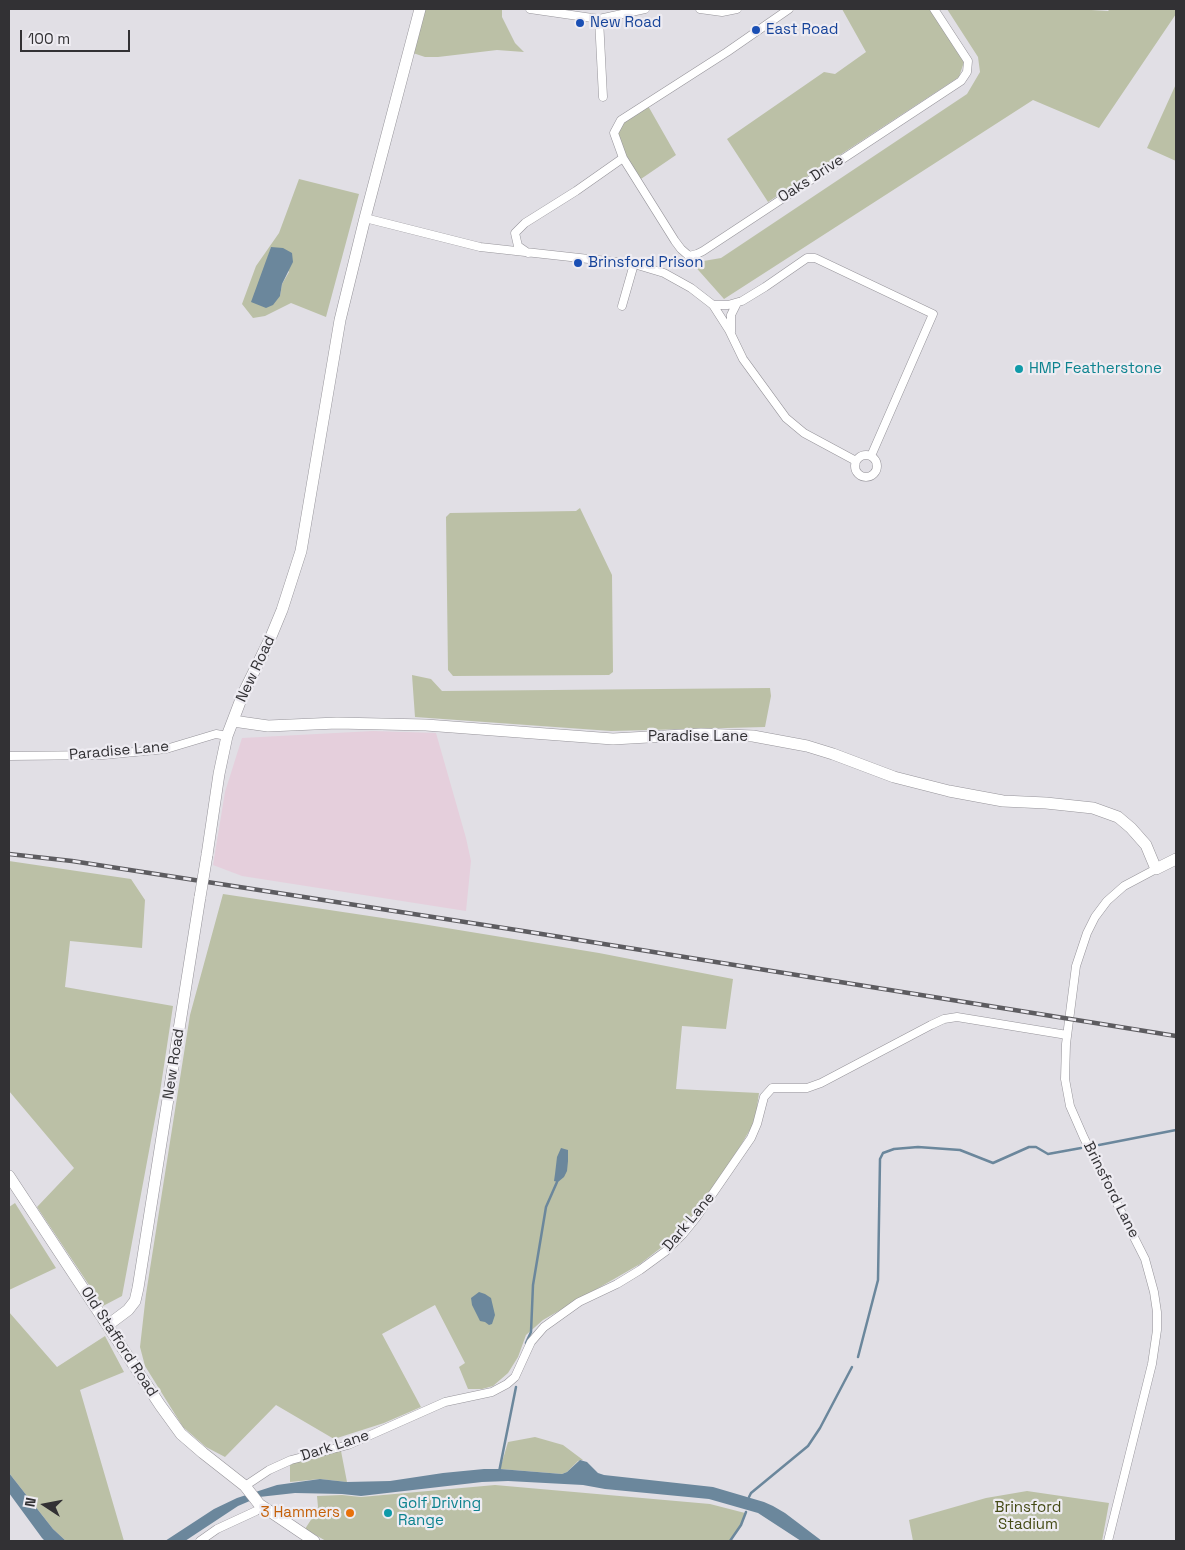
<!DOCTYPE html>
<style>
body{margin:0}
#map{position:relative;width:1185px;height:1550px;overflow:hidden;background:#e1dfe5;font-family:"Space Grotesk",sans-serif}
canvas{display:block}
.frame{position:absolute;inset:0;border:10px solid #323134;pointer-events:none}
.north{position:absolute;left:20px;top:1480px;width:50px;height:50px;-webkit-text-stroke:4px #eeecf2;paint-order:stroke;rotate:281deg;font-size:14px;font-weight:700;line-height:20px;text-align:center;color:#323134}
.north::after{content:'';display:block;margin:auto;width:18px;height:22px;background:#323134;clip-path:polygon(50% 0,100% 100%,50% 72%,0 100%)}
.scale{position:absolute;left:20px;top:30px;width:110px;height:22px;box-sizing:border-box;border:2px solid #323134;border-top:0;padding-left:6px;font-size:15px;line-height:18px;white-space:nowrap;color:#323134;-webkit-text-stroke:4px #eeecf2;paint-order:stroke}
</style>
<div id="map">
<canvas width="1185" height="1550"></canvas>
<div class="frame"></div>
<div class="north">N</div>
<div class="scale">100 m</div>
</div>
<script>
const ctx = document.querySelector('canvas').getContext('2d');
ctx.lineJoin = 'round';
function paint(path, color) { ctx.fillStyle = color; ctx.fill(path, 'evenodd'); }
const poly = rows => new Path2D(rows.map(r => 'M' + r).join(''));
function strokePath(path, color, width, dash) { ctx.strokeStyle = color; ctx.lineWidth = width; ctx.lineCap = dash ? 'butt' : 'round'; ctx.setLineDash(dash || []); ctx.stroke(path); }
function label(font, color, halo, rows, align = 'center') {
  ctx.font = font + ' "Space Grotesk",sans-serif'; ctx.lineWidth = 4.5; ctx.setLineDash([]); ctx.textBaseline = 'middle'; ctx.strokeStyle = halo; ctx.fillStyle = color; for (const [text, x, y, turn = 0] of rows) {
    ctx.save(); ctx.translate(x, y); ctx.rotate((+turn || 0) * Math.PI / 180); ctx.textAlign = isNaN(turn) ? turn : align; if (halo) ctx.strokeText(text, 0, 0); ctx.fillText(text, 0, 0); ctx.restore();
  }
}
const industrial = poly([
 [373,731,436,733,466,838,471,861,466,911,242,876,213,865,225,792,242,738]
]);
const green = poly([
 [421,9,502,9,502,17,515,43,524,52,497,50,438,57,425,57,410,52],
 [842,9,930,9,964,62,959,77,768,202,727,139,824,72,835,74,866,52],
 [947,9,1075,9,1108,11,1110,9,1176,9,1176,14,1099,128,1033,100,724,299,692,263,721,258,967,94,980,72,978,57],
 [1176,84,1176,161,1147,148],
 [647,104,676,155,638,181,614,133,621,120],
 [299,179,359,194,326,317,291,303,265,316,253,318,242,304,256,266,279,233],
 [271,247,289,272,282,284,280,296,261,279],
 [580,508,612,575,613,672,609,675,453,676,448,670,446,517,450,513,576,511],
 [412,675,431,679,442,691,770,688,771,696,765,727,611,731,415,717],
 [9,861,131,879,145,900,142,948,70,941,65,987,173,1006,160,1092,122,1296,103,1306,37,1207,74,1168,9,1091],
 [223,894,416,923,599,953,733,979,726,1029,682,1026,676,1089,759,1093,755,1121,741,1145,705,1200,671,1240,640,1264,543,1320,526,1335,518,1357,508,1373,493,1386,482,1389,468,1389,459,1367,465,1363,435,1305,382,1334,421,1407,384,1423,334,1439,276,1405,225,1457,206,1447,183,1427,145,1366,140,1347,146,1294,190,1015],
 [15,1203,56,1268,9,1290,9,1207],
 [9,1312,57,1367,105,1336,124,1372,80,1390,124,1541,66,1541,53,1529,9,1473],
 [535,1437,563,1445,583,1460,578,1461,567,1472,562,1474,500,1469,508,1442],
 [341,1451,347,1482,320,1479,290,1482,290,1463],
 [495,1485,710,1504,745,1513,741,1525,730,1541,326,1541,305,1529,316,1512,318,1507,317,1496,342,1495,361,1497],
 [1027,1491,1109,1503,1102,1541,913,1541,909,1520,986,1498]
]);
const water = poly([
 [271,247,283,248,292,253,293,262,282,284,280,296,273,305,266,308,251,302],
 [561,1148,568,1150,568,1161,567,1171,564,1177,558,1182,554,1181,555,1174,557,1157],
 [479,1292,485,1294,491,1298,495,1315,492,1324,489,1325,485,1322,480,1321,472,1305,471,1298],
 [580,1460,587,1462,598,1473,604,1475,713,1487,764,1502,773,1506,785,1513,822,1541,801,1541,758,1513,709,1499,605,1489,583,1485,508,1481,482,1482,361,1496,342,1494,295,1493,259,1497,238,1506,185,1541,165,1541,214,1509,237,1498,277,1485,320,1479,347,1482,390,1481,443,1473,484,1469,500,1469,562,1474,567,1472],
 [9,1473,53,1529,66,1541,45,1541,42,1538,9,1493]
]);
const stream = poly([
 [1099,1145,1176,1130],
 [526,1343,531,1332,533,1285,546,1207,557,1182],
 [858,1357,878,1280,880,1159,883,1153,894,1149,918,1147,960,1150,993,1163,1029,1147,1036,1147,1048,1154,1081,1148],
 [499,1472,516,1387],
 [749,1497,751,1493,808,1446,820,1428,852,1367],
 [730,1541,741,1525,746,1512]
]);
const street = poly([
 [530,9,599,19,645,9],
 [700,9,722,12,737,9],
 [789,9,727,52,621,120,614,133,623,158,675,241,681,249,689,256,697,254,703,251,961,81,967,72,968,61,934,9],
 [599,19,603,97],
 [365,218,480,247,634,264,664,273,691,288,713,305,729,330,743,359,786,418,804,433,856,461],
 [528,253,518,246,515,233,525,223,576,191,623,158],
 [713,305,728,305,742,301,765,287,807,258,815,258,933,314,871,456],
 [622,306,634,264],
 [731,332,731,315,737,303],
 '855 466a11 11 0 1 1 22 0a11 11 0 1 1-22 0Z',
 [9,756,103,755,166,749,216,734,227,736],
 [245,1486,269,1470,291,1460,348,1445,445,1402,492,1392,507,1384,515,1377,531,1342,544,1327,579,1302,617,1284,640,1270,666,1251,683,1234,696,1218,751,1138,757,1124,764,1097,772,1088,807,1088,821,1083,931,1025,944,1019,957,1017,1067,1035],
 [200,1541,217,1529,256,1511,262,1507],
 [1108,1541,1152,1364,1157,1330,1157,1312,1154,1292,1145,1259,1084,1138,1070,1106,1065,1079,1066,1044,1076,966,1087,933,1095,917,1107,901,1124,886,1156,869]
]);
const secondary = poly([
 [233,721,268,726,337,723,426,725,613,739,701,734,753,736,807,746,833,754,894,777,949,791,1003,801,1046,803,1093,808,1118,817,1131,828,1146,845,1156,869,1176,859],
 [207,855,219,774,227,736,243,694,270,639,282,610,301,551,340,320,365,218,420,9],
 [9,1176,160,1405,181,1434,203,1453,245,1486,259,1504,314,1541],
 [108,1325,128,1310,135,1301,138,1288,200,897]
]);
const rail = poly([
 [9,854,72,861,523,931,1176,1036]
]);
const secondaryBridge = poly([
 [200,897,207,855]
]);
const markers = [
 [580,23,5,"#1a4fb4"],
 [756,30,5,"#1a4fb4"],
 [578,263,5,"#1a4fb4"],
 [1019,369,5,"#0f9aa8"],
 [350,1513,5,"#e8710a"],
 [388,1513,5,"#0f9aa8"]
];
const transitNames = [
 ["New Road",590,23],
 ["East Road",766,30],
 ["Brinsford Prison",588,263]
];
const streetNames = [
 ["Oaks Drive",811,179,-33],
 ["New Road",256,669,-65],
 ["Paradise Lane",698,737],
 ["Paradise Lane",119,751,-5],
 ["New Road",174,1064,-81],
 ["Brinsford Lane",1111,1190,63],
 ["Dark Lane",689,1222,-50],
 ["Old Stafford Road",119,1342,57],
 ["Dark Lane",335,1446,-18]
];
const cultureNames = [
 ["HMP Featherstone",1029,369],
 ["Golf Driving",398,1504],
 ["Range",398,1521]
];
const parkNames = [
 ["Brinsford",1028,1508],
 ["Stadium",1028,1525]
];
const foodNames = [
 ["3 Hammers",340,1513]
];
paint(industrial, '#e5cfdc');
paint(green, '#bbc0a6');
paint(water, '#6b879c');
strokePath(stream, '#6b879c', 2.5);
strokePath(street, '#96949a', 9);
strokePath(secondary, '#96949a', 12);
strokePath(street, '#fff', 8);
strokePath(secondary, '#fff', 11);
strokePath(rail, '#5d5c60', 4.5);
strokePath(rail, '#eeecf2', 2.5, [8]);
strokePath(secondaryBridge, '#96949a', 12, []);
strokePath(secondaryBridge, '#fff', 11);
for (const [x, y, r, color] of markers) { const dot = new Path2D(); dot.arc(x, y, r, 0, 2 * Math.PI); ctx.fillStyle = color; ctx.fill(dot); strokePath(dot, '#eeecf2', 2); }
label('15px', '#164399', '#eeecf2', transitNames, 'left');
label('15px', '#323134', '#eeecf2', streetNames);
label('15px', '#0d838f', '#eeecf2', cultureNames, 'left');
label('15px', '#454b16', '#eeecf2', parkNames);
label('15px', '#c56008', '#eeecf2', foodNames, 'right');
</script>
